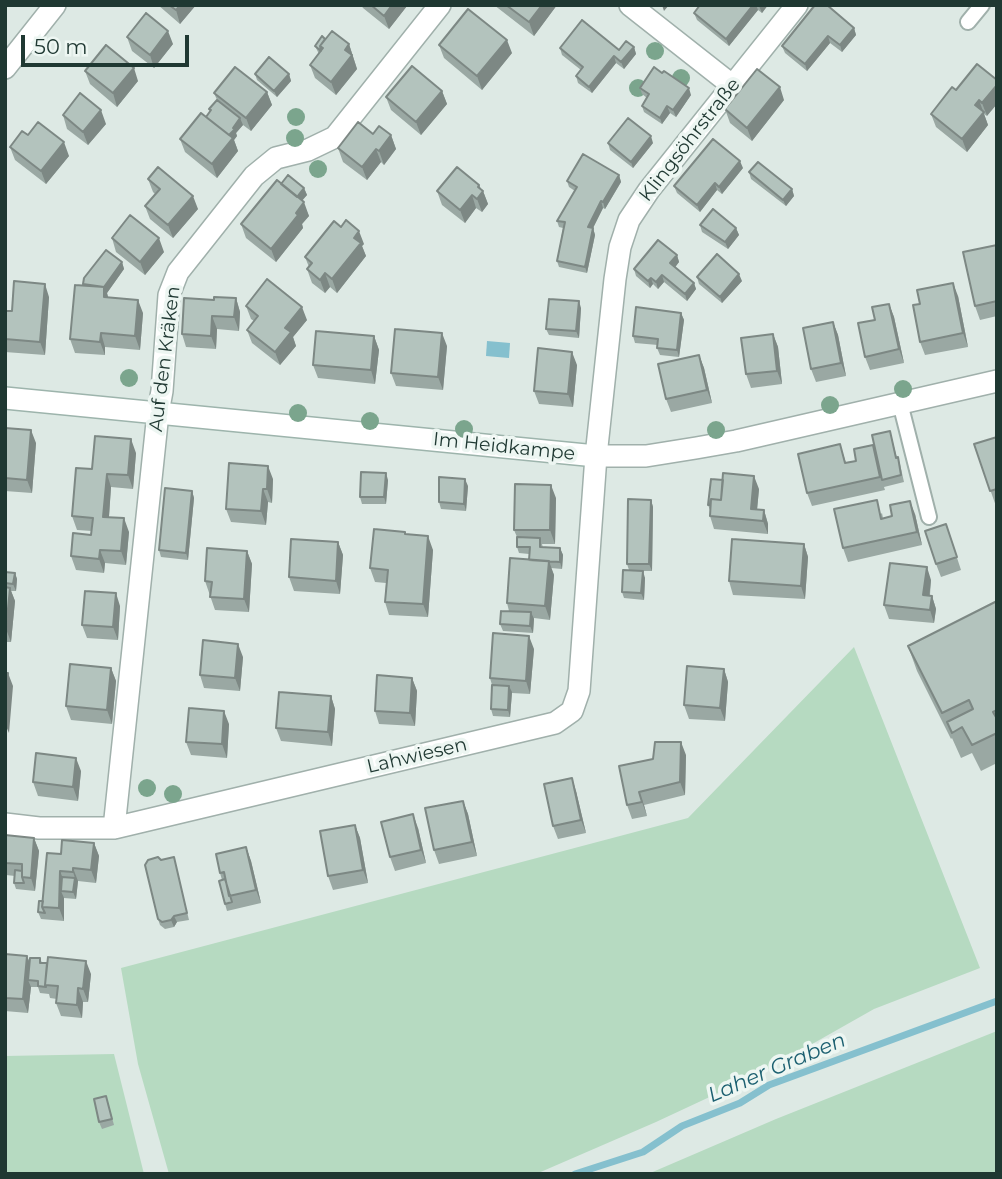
<!DOCTYPE html>
<meta charset="utf-8">
<style>
body{margin:0}
#map{position:relative;width:1002px;height:1179px;overflow:hidden;background:#dde9e4;font-family:Montserrat,sans-serif}
canvas{display:block}
.frame{position:absolute;inset:0;border:7px solid #1f3832;pointer-events:none}
.scale{position:absolute;left:21px;top:35px;width:168px;height:32px;box-sizing:border-box;border:4px solid #1f3832;border-top:0;padding-left:9px;font-size:21px;line-height:24px;white-space:nowrap;color:#1f3832;-webkit-text-stroke:5px #edf6f2;paint-order:stroke}
</style>
<div id="map">
<canvas width="1002" height="1179"></canvas>
<div class="frame"></div>
<div class="scale">50 m</div>
</div>
<script>
const ctx = document.querySelector('canvas').getContext('2d');
ctx.lineJoin = 'round';
function paint(path, color) { ctx.fillStyle = color; ctx.fill(path, 'evenodd'); }
const poly = rows => new Path2D(rows.map(r => 'M' + r).join(''));
function strokePath(path, color, width, dash) { ctx.strokeStyle = color; ctx.lineWidth = width; ctx.lineCap = dash ? 'butt' : 'round'; ctx.setLineDash(dash || []); ctx.stroke(path); }
function label(font, color, halo, rows, align = 'center') {
  ctx.font = font + ' Montserrat,sans-serif'; ctx.lineWidth = 7; ctx.setLineDash([]); ctx.textBaseline = 'middle'; ctx.strokeStyle = halo; ctx.fillStyle = color; for (const [text, x, y, turn = 0] of rows) {
    ctx.save(); ctx.translate(x, y); ctx.rotate((+turn || 0) * Math.PI / 180); ctx.textAlign = isNaN(turn) ? turn : align; if (halo) ctx.strokeText(text, 0, 0); ctx.fillText(text, 0, 0); ctx.restore();
  }
}
const green = poly([
 [854,647,980,968,874,1009,761,1073,656,1122,536,1174,169,1174,138,1064,121,968,688,818],
 [997,1031,997,1174,648,1174,776,1119],
 [114,1054,144,1174,5,1174,5,1056]
]);
const water = poly([
 [487,341,510,343,509,358,486,356]
]);
const stream = poly([
 [575,1174,643,1152,682,1126,740,1103,769,1085,997,1001]
]);
const lane = poly([
 [968,22,982,5],
 [900,403,929,517]
]);
const street = poly([
 [630,5,733,86],
 [5,68,55,5],
 [596,456,646,456,696,448,736,441,997,381],
 [5,824,39,828,114,828,555,723,572,711,579,691,596,456,615,279,620,247,629,220,649,190,797,5],
 [114,828,158,413,162,391,169,295,178,272,254,176,276,158,308,150,335,137,440,5]
]);
const secondary = poly([
 [5,398,596,456]
]);
const trees = [
 [655,51],
 [681,78],
 [638,88],
 [296,117],
 [295,138],
 [318,169],
 [129,378],
 [903,389],
 [830,405],
 [298,413],
 [370,421],
 [464,429],
 [716,430],
 [147,788],
 [173,794]
];
const wall = poly([
 [158,5,196,5,180,24],
 [361,5,407,5,407,6,389,29,363,8],
 [494,5,557,5,534,36],
 [700,5,768,5,762,13,758,10,729,46,697,20,694,13],
 [854,28,856,35,842,52,830,43,807,71,785,53,782,46],
 [127,37,173,44,154,68,132,51],
 [325,39,349,44,357,69,336,95,315,78,310,65,319,54,315,46],
 [439,45,512,53,482,90,444,58],
 [634,47,636,54,624,69,616,63,592,93,578,83,576,76,581,70,562,55,560,48,619,50],
 [977,64,987,116,984,114,988,125,967,152,936,127,931,114,956,90],
 [85,71,138,81,117,107,90,84],
 [255,74,289,74,291,81,277,97,257,80],
 [640,88,691,95,676,117,670,113,662,124,644,112,642,106,647,98,642,94],
 [442,91,447,104,421,135,391,110,386,97],
 [267,92,272,105,251,131,243,125,236,133,237,136,234,140,238,151,217,178,185,152,180,139,206,117,210,111,209,109,217,100,214,93],
 [784,100,752,141,730,123,725,109],
 [63,115,106,124,88,145,67,129],
 [373,134,391,135,396,149,384,165,381,162,367,180,343,162,338,148],
 [28,135,69,156,46,184,15,160,10,147],
 [608,143,653,143,633,168,610,150],
 [743,168,722,194,717,190,700,212,677,193,674,186],
 [749,172,792,189,794,196,786,206,751,179],
 [619,175,621,182,605,209,603,208,593,228,595,235,587,273,559,267,557,261,563,228,559,227,557,221,575,191,569,187,567,181],
 [148,179,198,209,173,238,150,219,145,206,155,194,153,192],
 [281,184,304,188,307,195,302,201,309,216,302,224,303,228,276,262,246,238,241,224],
 [479,185,481,189,483,191,488,204,482,212,476,208,465,223,442,205,437,191],
 [700,225,736,228,739,235,728,249,702,232],
 [112,238,164,252,145,275,116,252],
 [364,244,362,246,366,256,337,293,330,287,325,293,312,283,307,269,309,267,305,257],
 [997,245,997,316,980,320,975,306],
 [677,255,679,262,675,267,694,283,696,289,687,301,664,282,658,289,653,284,650,288,636,276,634,269],
 [122,262,124,269,107,293,108,297,143,313,140,350,105,347,105,355,75,353,70,339,83,284],
 [697,277,742,281,722,303,699,284],
 [958,296,968,347,925,355,920,342],
 [49,297,45,355,5,352,5,311,12,311],
 [236,298,240,312,239,331,217,329,216,349,186,347,182,334,214,300],
 [889,304,894,317,904,363,870,370,865,357,875,320],
 [246,306,307,320,293,337,296,346,280,365,252,343,247,330,254,321,251,319],
 [581,308,579,338,549,335,546,329],
 [681,313,684,320,679,357,660,355,657,348,658,345,635,343,633,336],
 [833,322,838,335,846,376,816,382,811,369],
 [773,334,778,347,782,384,751,388,746,374],
 [374,336,379,350,375,384,318,378,313,365],
 [447,346,443,390,396,386,391,373],
 [699,355,704,368,712,403,671,412,666,399],
 [577,365,573,407,539,404,534,391],
 [5,428,36,443,32,493,5,491],
 [890,431,897,458,898,457,900,464,904,482,884,487,885,490,812,506,807,493,840,444,846,463,856,461],
 [997,437,997,509,974,444],
 [136,453,133,489,111,487,109,517,129,532,126,565,105,563,104,573,76,570,71,556,91,535,92,531,77,530,72,516,92,469],
 [273,479,272,503,268,502,266,525,231,522,226,509],
 [388,480,386,504,362,504,360,497],
 [468,486,466,511,441,509,439,502],
 [759,489,757,510,764,510,768,524,768,534,714,529,710,516,710,510,708,505],
 [192,491,194,498,188,560,161,557,159,550],
 [556,498,555,544,542,544,543,548,560,548,563,555,562,569,551,568,554,575,550,620,534,618,533,633,503,631,500,624,509,611,507,603,529,560,529,554,519,553,517,547,517,537,514,530],
 [651,500,653,507,652,571,639,571,645,578,644,600,624,598,622,592,629,570,627,564],
 [882,513,883,518,915,514,922,545,848,562,843,548],
 [946,524,961,570,941,577,936,564],
 [406,534,433,550,428,617,389,615,385,602,386,583,375,582,370,568],
 [338,542,343,555,340,594,294,591,289,577],
 [804,544,808,557,805,599,733,595,729,581],
 [247,551,252,564,249,612,215,610,205,581],
 [5,572,15,573,17,579,16,591,11,591,15,601,11,642,5,642],
 [931,580,930,595,932,596,936,609,934,623,889,619,884,605],
 [997,601,997,763,981,771,972,753,961,758,952,738,951,739,917,671,908,646],
 [120,606,118,640,87,638,82,625],
 [534,649,530,694,512,693,510,717,493,716,491,709,492,685,490,678],
 [243,657,240,691,204,688,200,675],
 [111,668,116,681,112,724,71,720,66,706],
 [724,669,728,682,725,721,689,719,684,705],
 [412,678,417,691,415,726,379,724,375,711],
 [331,696,335,709,332,746,281,741,276,728],
 [229,724,227,758,191,755,186,742],
 [686,755,685,795,644,805,647,816,632,819,627,805,619,766],
 [81,771,78,801,38,796,33,782],
 [576,791,586,833,558,839,553,826],
 [463,801,468,814,477,856,439,864,434,850],
 [355,825,360,838,368,883,333,890,328,876],
 [418,828,426,863,395,871,390,857],
 [5,835,34,838,39,851,35,891,16,889,14,883,15,876,6,875],
 [94,843,99,856,96,883,78,881,76,899,64,898,64,921,41,919,38,912,61,854],
 [246,847,251,861,261,903,227,911,225,904,222,880,220,873],
 [174,857,189,920,177,922,174,927,165,929,160,925,158,919,161,860],
 [5,954,27,956,30,963,40,958,42,963,91,974,88,1002,83,1002,82,1018,61,1016,56,1003,57,999,50,998,49,994,40,993,38,987,31,987,28,1013,5,1011],
 [108,1103,114,1125,102,1129,99,1122]
]);
const shadedWall = poly([
 [180,5,196,5,180,24,176,10],
 [392,5,407,5,407,6,389,29,384,16],
 [542,5,557,5,534,36,529,22],
 [662,5,669,5,664,11],
 [753,5,756,5,758,10,729,46,726,39],
 [760,5,768,5,762,13,759,6],
 [854,28,856,35,842,52,840,45],
 [168,31,173,44,154,68,150,55],
 [828,36,830,43,807,71,805,64],
 [507,40,512,53,482,90,477,76],
 [349,44,357,69,336,95,331,82,345,50],
 [634,47,636,54,624,69,621,62],
 [614,56,616,63,592,93,589,87],
 [134,68,138,81,117,107,113,93],
 [289,74,291,81,277,97,274,91],
 [997,85,997,104,987,116,982,103],
 [780,87,784,100,752,141,747,128],
 [689,88,691,95,676,117,673,110],
 [442,91,447,104,421,135,416,122],
 [267,92,272,105,251,131,246,118],
 [979,100,988,125,967,152,962,139,975,105],
 [667,106,670,113,662,124,660,118],
 [101,110,106,124,88,145,83,132],
 [240,118,243,125,236,133,237,136,234,140,238,151,217,178,212,164,233,128],
 [391,135,396,149,384,165,379,151],
 [651,136,653,143,633,168,631,162],
 [64,142,69,156,46,184,41,171],
 [376,149,381,162,367,180,362,167],
 [740,161,743,168,722,194,719,187],
 [619,175,621,182,605,209,603,202],
 [715,183,717,190,700,212,697,205],
 [479,185,482,192,483,191,488,204,482,212,477,199],
 [304,188,307,195,297,206,295,199],
 [792,189,794,196,786,206,783,200],
 [472,195,476,208,465,223,460,210],
 [193,196,198,209,173,238,168,225],
 [601,201,603,208,593,228,595,235,587,273,585,267,588,227],
 [304,202,309,216,302,224,303,228,276,262,271,249],
 [736,228,739,235,728,249,725,242],
 [359,231,364,244,362,246,366,256,337,293,332,279,354,238],
 [159,238,164,252,145,275,140,262],
 [677,255,679,262,673,270,670,263],
 [122,262,124,269,107,293,109,301,104,297,104,287],
 [325,273,330,287,325,293,320,280],
 [739,274,742,281,722,303,720,297],
 [662,275,664,282,658,289,656,282],
 [651,278,653,284,650,288,648,281],
 [694,283,696,289,687,301,685,294],
 [953,283,958,296,968,347,963,333],
 [45,284,49,297,45,355,40,342],
 [236,298,240,312,239,331,234,317],
 [138,300,143,313,140,350,135,336],
 [579,301,581,308,579,338,576,331],
 [889,304,894,317,904,363,899,349],
 [302,307,307,320,293,337,296,346,280,365,275,352,285,328],
 [681,313,684,320,679,357,677,350],
 [212,316,217,329,216,349,211,336],
 [833,322,838,335,846,376,841,363],
 [101,333,105,347,105,355,100,342],
 [442,333,447,346,443,390,438,377],
 [773,334,778,347,782,384,777,371],
 [374,336,379,350,375,384,371,370],
 [572,352,577,365,573,407,568,394],
 [699,355,704,368,712,403,707,390],
 [31,430,36,443,32,493,27,480],
 [131,439,136,453,133,489,128,475],
 [268,466,273,479,272,503,267,489],
 [386,473,388,480,386,504,384,497],
 [107,474,111,487,108,530,103,517],
 [754,476,759,489,756,520,751,509],
 [465,479,468,486,466,511,464,504],
 [551,485,556,498,555,544,550,530],
 [263,489,268,502,266,525,261,511],
 [192,491,194,498,188,560,186,553],
 [651,500,653,507,652,571,649,564],
 [910,501,915,514,922,545,917,532],
 [764,510,768,524,768,534,763,521],
 [124,518,129,532,126,565,121,551],
 [428,536,433,550,428,617,423,604],
 [338,542,343,555,340,594,336,581],
 [804,544,808,557,805,599,801,586],
 [560,548,563,555,562,569,560,562],
 [100,550,105,563,104,573,99,559],
 [247,551,252,564,249,612,244,599],
 [549,561,554,575,550,620,545,606],
 [927,567,931,580,928,608,923,595],
 [643,571,645,578,644,600,641,593],
 [15,573,17,579,16,591,13,584],
 [10,588,15,601,11,642,6,629],
 [116,593,120,606,118,640,113,627],
 [932,596,936,609,934,623,930,610],
 [531,612,534,619,533,633,530,626],
 [529,636,534,649,530,694,526,681],
 [238,644,243,657,240,691,235,678],
 [111,668,116,681,112,724,107,710],
 [724,669,728,682,725,721,720,708],
 [8,673,13,686,9,733,5,724,5,704],
 [412,678,417,691,415,726,410,713],
 [509,686,512,692,510,717,508,710],
 [331,696,335,709,332,746,328,732],
 [224,711,229,724,227,758,222,744],
 [681,742,686,755,685,795,680,782],
 [76,758,81,771,78,801,73,787],
 [572,778,576,791,586,833,581,820],
 [639,792,644,805,647,816,642,802],
 [463,801,468,814,477,856,472,842],
 [413,814,418,828,426,863,421,850],
 [355,825,360,838,368,883,363,870],
 [34,838,39,851,35,891,31,878],
 [94,843,99,856,96,883,91,870],
 [246,847,251,861,261,903,256,890],
 [73,868,78,881,76,899,73,892,75,878,73,872],
 [60,871,65,884,61,891,64,898,64,921,59,908],
 [174,916,177,922,174,927,171,920],
 [27,956,32,969,28,980,31,987,28,1013,23,999],
 [86,961,91,974,88,1002,83,989],
 [78,988,83,1002,82,1018,77,1005]
]);
const building = poly([
 [169,5,180,5,176,10,169,5],
 [371,5,392,5,384,16,371,5],
 [506,5,542,5,529,22,506,5],
 [700,5,753,5,726,39,694,13,700,5],
 [815,5,827,5,854,28,840,45,828,36,805,64,782,46,815,5],
 [468,9,507,40,477,76,439,45,468,9],
 [146,13,168,31,150,55,127,37,146,13],
 [582,20,619,50,626,41,634,47,621,62,614,56,589,87,576,76,583,67,560,48,582,20],
 [332,31,349,44,345,50,352,55,331,82,310,65,323,48,320,46,332,31],
 [322,36,325,39,320,46,321,51,315,46,322,36],
 [106,45,134,68,113,93,85,71,106,45],
 [269,57,289,74,274,91,255,74,269,57],
 [977,64,997,80,997,85,982,103,979,100,975,105,984,112,962,139,931,114,952,87,956,90,977,64],
 [412,66,442,91,416,122,386,97,412,66],
 [235,67,267,92,246,118,214,93,235,67],
 [654,67,662,73,664,71,689,88,673,110,667,106,660,118,642,106,649,94,640,88,654,67],
 [757,69,780,87,747,128,725,109,757,69],
 [80,93,101,110,83,132,63,115,80,93],
 [217,100,240,118,233,128,235,129,229,135,206,117,211,110,209,109,217,100],
 [201,113,233,138,212,164,180,139,201,113],
 [628,118,651,136,631,162,608,143,628,118],
 [38,122,64,142,41,171,10,147,22,131,28,135,38,122],
 [358,122,373,134,379,126,391,135,379,151,376,149,362,167,338,148,358,122],
 [713,139,740,161,719,187,715,183,697,205,674,186,713,139],
 [583,154,619,175,603,202,601,201,588,227,593,228,585,267,557,261,565,222,557,221,577,187,567,181,583,154],
 [758,162,792,189,783,200,749,172,758,162],
 [158,167,193,196,168,225,145,206,160,189,148,179,158,167],
 [457,167,479,185,478,187,483,191,477,199,472,195,460,210,437,191,457,167],
 [288,175,304,188,297,197,281,184,288,175],
 [277,180,304,202,296,213,298,215,271,249,241,224,277,180],
 [713,209,736,228,725,242,700,225,713,209],
 [130,215,159,238,140,262,112,238,130,215],
 [346,220,359,231,354,238,361,243,332,279,325,273,320,280,307,269,312,263,305,257,334,221,341,227,346,220],
 [658,240,677,255,670,263,694,283,685,294,662,275,656,282,651,278,648,281,634,269,658,240],
 [997,245,997,301,975,306,963,252,997,245],
 [106,250,122,262,104,287,83,284,84,278,106,250],
 [717,254,739,274,720,297,697,277,717,254],
 [267,279,302,307,285,328,291,332,275,352,247,330,258,316,246,306,267,279],
 [14,281,45,284,40,342,5,339,5,311,12,311,14,281],
 [953,283,963,333,920,342,913,305,920,304,917,290,953,283],
 [75,285,104,287,104,297,138,300,135,336,101,333,100,342,70,339,75,285],
 [214,297,236,298,234,317,212,316,211,336,182,334,184,298,214,300,214,297],
 [549,299,579,301,576,331,546,329,549,299],
 [889,304,899,349,865,357,858,323,875,320,872,307,889,304],
 [636,307,681,313,677,350,657,348,658,339,633,336,636,307],
 [833,322,841,363,811,369,803,328,833,322],
 [395,329,442,333,438,377,391,373,395,329],
 [316,331,374,336,371,370,313,365,316,331],
 [773,334,777,371,746,374,741,338,773,334],
 [538,348,572,352,568,394,534,391,538,348],
 [699,355,707,390,666,399,658,364,699,355],
 [5,428,31,430,27,480,5,478,5,428],
 [890,431,896,458,898,457,901,475,882,480,872,435,890,431],
 [95,436,131,439,128,475,107,474,103,517,124,518,121,551,100,550,99,559,71,556,73,533,91,535,93,518,72,516,76,468,92,469,95,436],
 [997,437,997,489,990,491,974,444,997,437],
 [840,444,845,463,856,461,854,449,873,445,880,477,807,493,798,454,840,444],
 [229,463,268,466,267,489,263,489,261,511,226,509,229,463],
 [361,472,386,473,384,497,360,497,361,472],
 [723,473,754,476,751,509,764,510,763,521,710,516,711,499,721,500,723,473],
 [439,477,465,479,464,504,439,502,439,477],
 [711,479,723,480,721,500,711,499,710,505,708,505,711,479],
 [515,484,551,485,550,530,514,530,515,484],
 [165,488,192,491,186,553,159,550,165,488],
 [628,499,651,500,649,564,627,564,628,499],
 [877,500,881,519,892,516,890,505,910,501,917,532,843,548,834,509,877,500],
 [946,524,957,557,936,564,925,531,946,524],
 [374,529,405,532,405,534,428,536,423,604,385,602,388,570,370,568,374,529],
 [517,537,540,538,540,547,560,548,560,562,529,560,530,547,517,547,517,537],
 [291,539,338,542,336,581,289,577,291,539],
 [732,539,804,544,801,586,729,581,732,539],
 [207,548,247,551,244,599,210,597,212,582,205,581,207,548],
 [510,558,549,561,545,606,507,603,510,558],
 [890,563,927,567,923,595,932,596,930,610,884,605,890,563],
 [623,570,643,571,641,593,622,592,623,570],
 [5,572,15,573,13,584,5,583,5,572],
 [5,587,10,588,6,629,5,629,5,587],
 [85,591,116,593,113,627,82,625,85,591],
 [997,601,997,710,993,712,997,719,997,733,972,745,962,727,952,733,947,722,973,709,969,700,942,713,908,646,997,601],
 [501,611,531,612,530,626,500,624,501,611],
 [493,633,529,636,526,681,490,678,493,633],
 [203,640,238,644,235,678,200,675,203,640],
 [70,664,111,668,107,710,66,706,70,664],
 [687,666,724,669,720,708,684,705,687,666],
 [5,673,8,673,5,704,5,673],
 [377,675,412,678,410,713,375,711,377,675],
 [492,685,509,686,508,710,491,709,492,685],
 [279,692,331,696,328,732,276,728,279,692],
 [189,708,224,711,222,744,186,742,189,708],
 [655,742,681,742,680,782,639,792,642,802,627,805,619,766,653,759,655,742],
 [36,753,76,758,73,787,33,782,36,753],
 [572,778,581,820,553,826,544,784,572,778],
 [463,801,472,842,434,850,425,808,463,801],
 [413,814,421,850,390,857,381,822,413,814],
 [355,825,363,870,328,876,320,831,355,825],
 [5,835,34,838,31,878,22,877,22,864,5,863,5,835],
 [62,840,94,843,91,870,73,868,73,872,60,871,59,908,42,907,47,853,61,854,62,840],
 [246,847,256,890,229,896,224,872,220,873,216,854,246,847],
 [158,857,161,860,174,857,187,913,174,916,171,920,162,922,158,919,145,865,148,860,158,857],
 [15,870,22,871,22,877,24,883,14,883,15,870],
 [62,877,75,878,73,892,61,891,62,877],
 [225,879,232,902,225,904,219,881,225,879],
 [39,901,43,901,42,907,45,913,38,912,39,901],
 [5,954,27,956,23,999,5,998,5,954],
 [48,957,86,961,83,989,78,988,77,1005,56,1003,58,986,45,985,48,957],
 [30,958,40,958,40,963,47,963,45,985,46,987,38,986,38,981,28,980,30,958],
 [106,1096,112,1119,99,1122,94,1099,106,1096]
]);
const streetNames = [
 ["Klingsöhrstraße",690,140,-52],
 ["Auf den Kräken",165,359,-83],
 ["Im Heidkampe",504,447,6],
 ["Lahwiesen",417,756,-13]
];
const waterNames = [
 ["Laher Graben",777,1068,-23]
];
paint(green, '#b6dac1');
paint(water, '#85c0ce');
strokePath(stream, '#85c0ce', 7);
strokePath(lane, '#a0b0ab', 18);
strokePath(street, '#a0b0ab', 24);
strokePath(secondary, '#9db4ac', 24);
strokePath(lane, '#fff', 14);
strokePath(street, '#fff', 21);
strokePath(secondary, '#fff', 21);
ctx.fillStyle = '#7ba58d';
for (const [x, y] of trees) { ctx.beginPath(); ctx.arc(x, y, 9, 0, 2 * Math.PI); ctx.fill(); }
paint(wall, '#9aa8a3');
paint(shadedWall, '#7d8884');
paint(building, '#b3c3bd');
strokePath(building, '#7d8884', 2);
label('19px', '#1f3832', '#edf6f2', streetNames);
label('italic 21px', '#1c6071', '#edf6f2', waterNames);
</script>
